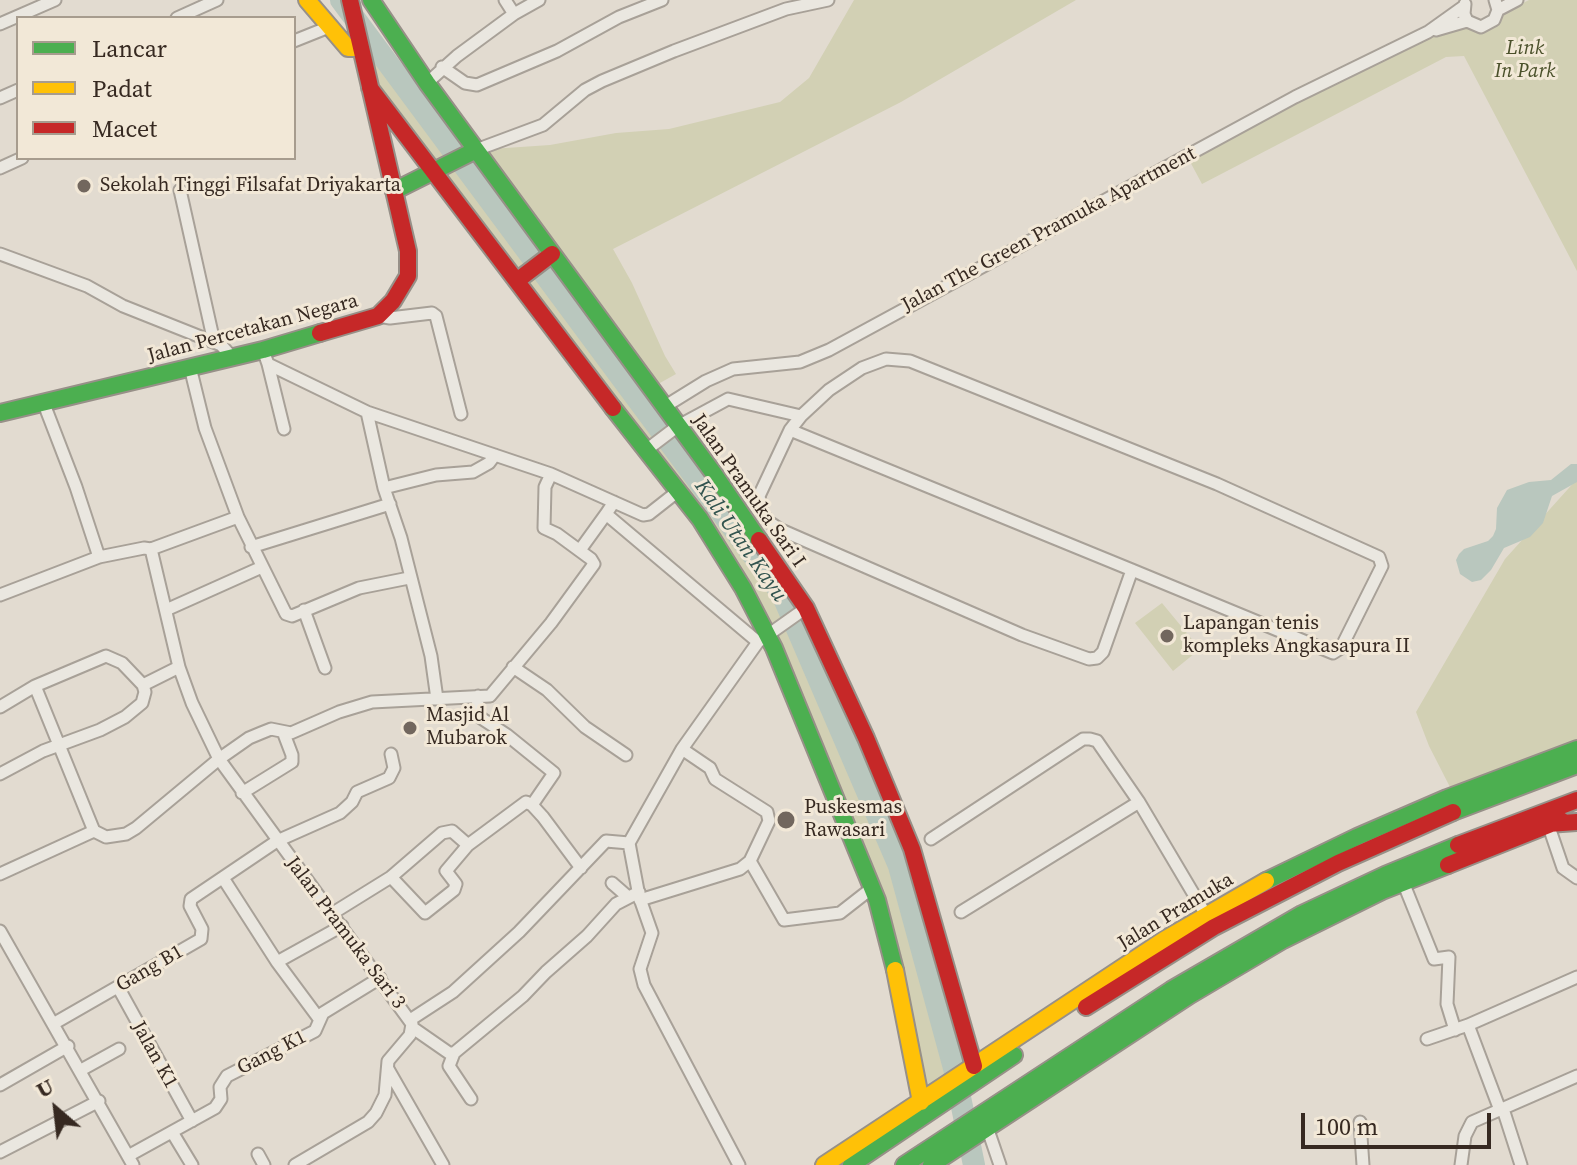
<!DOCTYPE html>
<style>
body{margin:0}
#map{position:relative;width:1577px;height:1165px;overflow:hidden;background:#e2dbd0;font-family:"Source Serif 4",serif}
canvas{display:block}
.legend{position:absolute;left:16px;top:16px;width:280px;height:144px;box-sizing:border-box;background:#f2e8d7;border:2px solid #a79c8e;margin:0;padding:10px 14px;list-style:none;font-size:24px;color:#362921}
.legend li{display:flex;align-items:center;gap:16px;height:40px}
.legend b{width:40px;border:2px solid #a79c8e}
.north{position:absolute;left:16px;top:1069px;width:80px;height:80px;-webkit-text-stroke:6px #f2e8d7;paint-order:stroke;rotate:332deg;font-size:22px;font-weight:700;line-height:32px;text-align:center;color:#362921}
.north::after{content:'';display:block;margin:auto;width:28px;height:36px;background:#362921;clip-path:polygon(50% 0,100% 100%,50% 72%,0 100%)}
.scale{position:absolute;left:1301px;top:1113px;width:190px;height:36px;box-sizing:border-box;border:4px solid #362921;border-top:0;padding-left:10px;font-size:24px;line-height:28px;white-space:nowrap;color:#362921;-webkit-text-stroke:6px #f2e8d7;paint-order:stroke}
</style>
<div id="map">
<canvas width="1577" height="1165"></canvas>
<ul class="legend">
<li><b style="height:10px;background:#4caf50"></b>Lancar</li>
<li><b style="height:10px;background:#ffc107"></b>Padat</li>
<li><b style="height:10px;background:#c62828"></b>Macet</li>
</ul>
<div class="north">U</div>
<div class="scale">100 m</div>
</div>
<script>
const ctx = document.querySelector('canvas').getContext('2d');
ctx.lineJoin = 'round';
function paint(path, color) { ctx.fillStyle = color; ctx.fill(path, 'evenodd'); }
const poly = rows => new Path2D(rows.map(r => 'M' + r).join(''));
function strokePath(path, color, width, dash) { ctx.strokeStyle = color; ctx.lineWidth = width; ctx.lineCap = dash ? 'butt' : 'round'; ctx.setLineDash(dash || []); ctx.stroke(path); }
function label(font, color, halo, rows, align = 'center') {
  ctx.font = font + ' "Source Serif 4",serif'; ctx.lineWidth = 6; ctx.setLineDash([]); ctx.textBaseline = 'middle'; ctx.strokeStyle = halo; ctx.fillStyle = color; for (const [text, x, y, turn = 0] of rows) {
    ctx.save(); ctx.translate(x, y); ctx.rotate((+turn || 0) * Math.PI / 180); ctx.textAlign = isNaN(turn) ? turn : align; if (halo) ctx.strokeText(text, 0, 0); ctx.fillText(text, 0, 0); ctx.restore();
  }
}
const green = poly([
 [854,0,1076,0,901,102,613,249,632,283,665,356,676,374,651,388,807,611,912,849,972,1065,850,1165,824,1165,921,1101,884,925,814,745,700,519,366,70,355,18,460,159,476,150,550,145,616,133,669,129,780,102,809,78],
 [1529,0,1577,0,1577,271,1464,56,1446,57,1202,184,1187,156,1428,32,1485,22],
 [1577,479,1577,742,1451,789,1429,746,1416,712,1505,559],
 [1162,603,1200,649,1173,671,1135,623]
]);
const water = poly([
 [1571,464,1577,464,1577,482,1552,496,1543,523,1530,537,1504,548,1491,570,1481,580,1472,582,1460,574,1456,560,1459,554,1464,549,1488,541,1493,536,1496,529,1497,508,1507,490,1529,482,1551,480]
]);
const river = poly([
 [341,0,782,594,899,866,954,1068,974,1165]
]);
const street = poly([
 [505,0,514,14],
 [1465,4,1464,14,1467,21,1481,27,1494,20,1498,10,1495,0],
 [1498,10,1517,0],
 [177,18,217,0],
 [0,24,55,0],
 [1436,30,1467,21],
 [294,41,329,27],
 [442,67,465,83,477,85,557,51,619,17,662,0],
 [427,83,457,56,514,14,539,0],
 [0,98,18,90],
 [476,150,543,125,585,90,602,81,674,51,786,9,828,0],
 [0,168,22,158],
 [180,190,214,342],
 [0,254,87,286,123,306,221,345,232,357],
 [378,316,390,318,432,313,436,316,461,414],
 [263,350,268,364,367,412,551,474,643,515,649,514,677,492],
 [268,364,284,429],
 [190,367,205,428,238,517,286,614,292,616,359,588,409,578],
 [44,404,76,487,99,557],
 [664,407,706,381,733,369,800,362,829,350,1295,97,1428,32,1463,7],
 [367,412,384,488,401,538,431,656,437,699],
 [790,430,1132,570,1333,653,1341,648,1382,566,1379,557,1217,484,910,361,886,359,862,368,829,390,801,416,790,430,759,496,762,512,769,522,781,530,1022,635,1089,659,1097,658,1103,652,1132,570],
 [645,451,678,426,728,399,801,416],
 [384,488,436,475,473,472,489,463,495,455],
 [614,502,606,514,758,642],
 [251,547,390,504],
 [151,549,179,667,192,703,219,759,412,1024,410,1035,388,1061,385,1095,376,1113,368,1122,295,1165],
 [580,550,606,514],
 [0,595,99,557,144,548,151,549,238,517],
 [166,610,262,567],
 [304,610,325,668],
 [513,667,547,690,585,727,626,755],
 [35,686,94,831,106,837,126,834,136,828,219,759,249,738,261,733,271,729,291,733,339,712,372,702,490,696,551,623,594,564,591,559,557,534,544,528,545,487,551,474],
 [478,696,477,713,481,718,507,735,554,773,532,805],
 [0,707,35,686,106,656,122,663,143,685,179,667],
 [0,774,43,751,100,730,125,717,142,703,145,692,143,685],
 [242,793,292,762,292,755,284,734],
 [1548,824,1563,868,1577,878],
 [931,839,1083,739,1090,739,1097,741,1139,802,1209,920],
 [629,843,639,896,652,933,640,969,644,985,739,1165],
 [629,843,682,749,758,642,806,608],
 [468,845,526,802,532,805,543,817,581,868],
 [750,861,784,920,840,913,872,888],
 [0,874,94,831],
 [223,878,277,962,320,1020],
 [1403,882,1434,959,1449,957,1447,1004,1455,1030],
 [612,883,628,897],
 [640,900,740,869,750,861,769,821,767,812,715,779,710,768,682,749],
 [961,912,1139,802],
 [333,913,391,877,442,833,452,831,468,845,446,871,456,884,454,890,425,913,391,877],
 [0,931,133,1165],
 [277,962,342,926],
 [118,987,192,1121],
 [410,1020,453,992,519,932,606,841,629,843],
 [53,1024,201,939,202,929,190,906,191,899,277,841,340,813,352,802,357,792,389,778,394,768,391,754],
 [1468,1025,1500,1110],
 [413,1028,449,1053,454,1053,523,996,546,972,587,936,616,904,639,892],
 [1427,1039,1468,1025,1577,977],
 [454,1053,449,1066,471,1099],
 [388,1069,443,1165],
 [81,1070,119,1049],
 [0,1085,68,1046],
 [1503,1109,1521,1165],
 [1360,1122,1363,1165],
 [987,1127,1000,1165],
 [172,1132,192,1165],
 [0,1152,99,1101],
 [258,1154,264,1165],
 [128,1156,215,1108,221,1099,220,1087,227,1076,315,1031,323,1013,380,978],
 [1461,1165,1465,1136,1472,1122,1577,1076]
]);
const fast = poly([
 [371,0,427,83,714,474,759,540],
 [394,191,476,150],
 [613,408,700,519,743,588,774,648,877,900,895,970],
 [0,413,263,350,320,333],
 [1453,812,1577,765],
 [1266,881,1357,837,1447,798,1577,749],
 [851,1165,1014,1055],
 [904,1165,1171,990,1302,914,1385,875,1458,845],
 [931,1165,1190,995,1283,940,1382,891,1448,865]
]);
const slow = poly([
 [307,0,348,48,359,48],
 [895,970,921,1102],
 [824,1165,1164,940,1266,881]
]);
const jam = poly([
 [370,88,613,408],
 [518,280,552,254],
 [320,333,378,316,393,301,408,276,408,251,350,0],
 [759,540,806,608,866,738,912,849,974,1066],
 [1548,824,1577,822],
 [1458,845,1577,800],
 [1448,865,1561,820],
 [1086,1007,1214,927,1338,863,1453,812]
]);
const markers = [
 [84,186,8,"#72675e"],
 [1167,636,8,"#72675e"],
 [410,728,8,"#72675e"],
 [786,820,10,"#72675e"]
];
const parkNames = [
 ["Link",1525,49],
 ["In Park",1525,72]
];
const poiNames = [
 ["Sekolah Tinggi Filsafat Driyakarta",100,186],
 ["Lapangan tenis",1183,624],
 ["kompleks Angkasapura II",1183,647],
 ["Masjid Al",426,716],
 ["Mubarok",426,739],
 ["Puskesmas",804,808],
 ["Rawasari",804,831]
];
const streetNames = [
 ["Jalan The Green Pramuka Apartment",1049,230,-28],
 ["Jalan Percetakan Negara",253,329,-15],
 ["Jalan Pramuka Sari I",748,491,55],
 ["Jalan Pramuka",1176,912,-31],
 ["Jalan Pramuka Sari 3",345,933,53],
 ["Gang B1",150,969,-30],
 ["Gang K1",272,1053,-27],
 ["Jalan K1",154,1055,61]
];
const waterNames = [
 ["Kali Utan Kayu",740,541,55]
];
paint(green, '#d2d0b4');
paint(water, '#b9c7be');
strokePath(river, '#b9c7be', 22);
strokePath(street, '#a8a198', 15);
strokePath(fast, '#979088', 20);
strokePath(slow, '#979088', 20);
strokePath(jam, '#979088', 20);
strokePath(street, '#eae7e0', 11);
strokePath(fast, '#4caf50', 16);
strokePath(slow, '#ffc107', 16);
strokePath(jam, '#c62828', 16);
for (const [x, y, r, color] of markers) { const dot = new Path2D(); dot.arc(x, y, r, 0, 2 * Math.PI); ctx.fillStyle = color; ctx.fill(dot); strokePath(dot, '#f2e8d7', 3); }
label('italic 20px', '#4a502a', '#f2e8d7', parkNames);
label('20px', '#362921', '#f2e8d7', poiNames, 'left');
label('20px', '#362921', '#f2e8d7', streetNames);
label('italic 22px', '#32544f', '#f2e8d7', waterNames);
</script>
